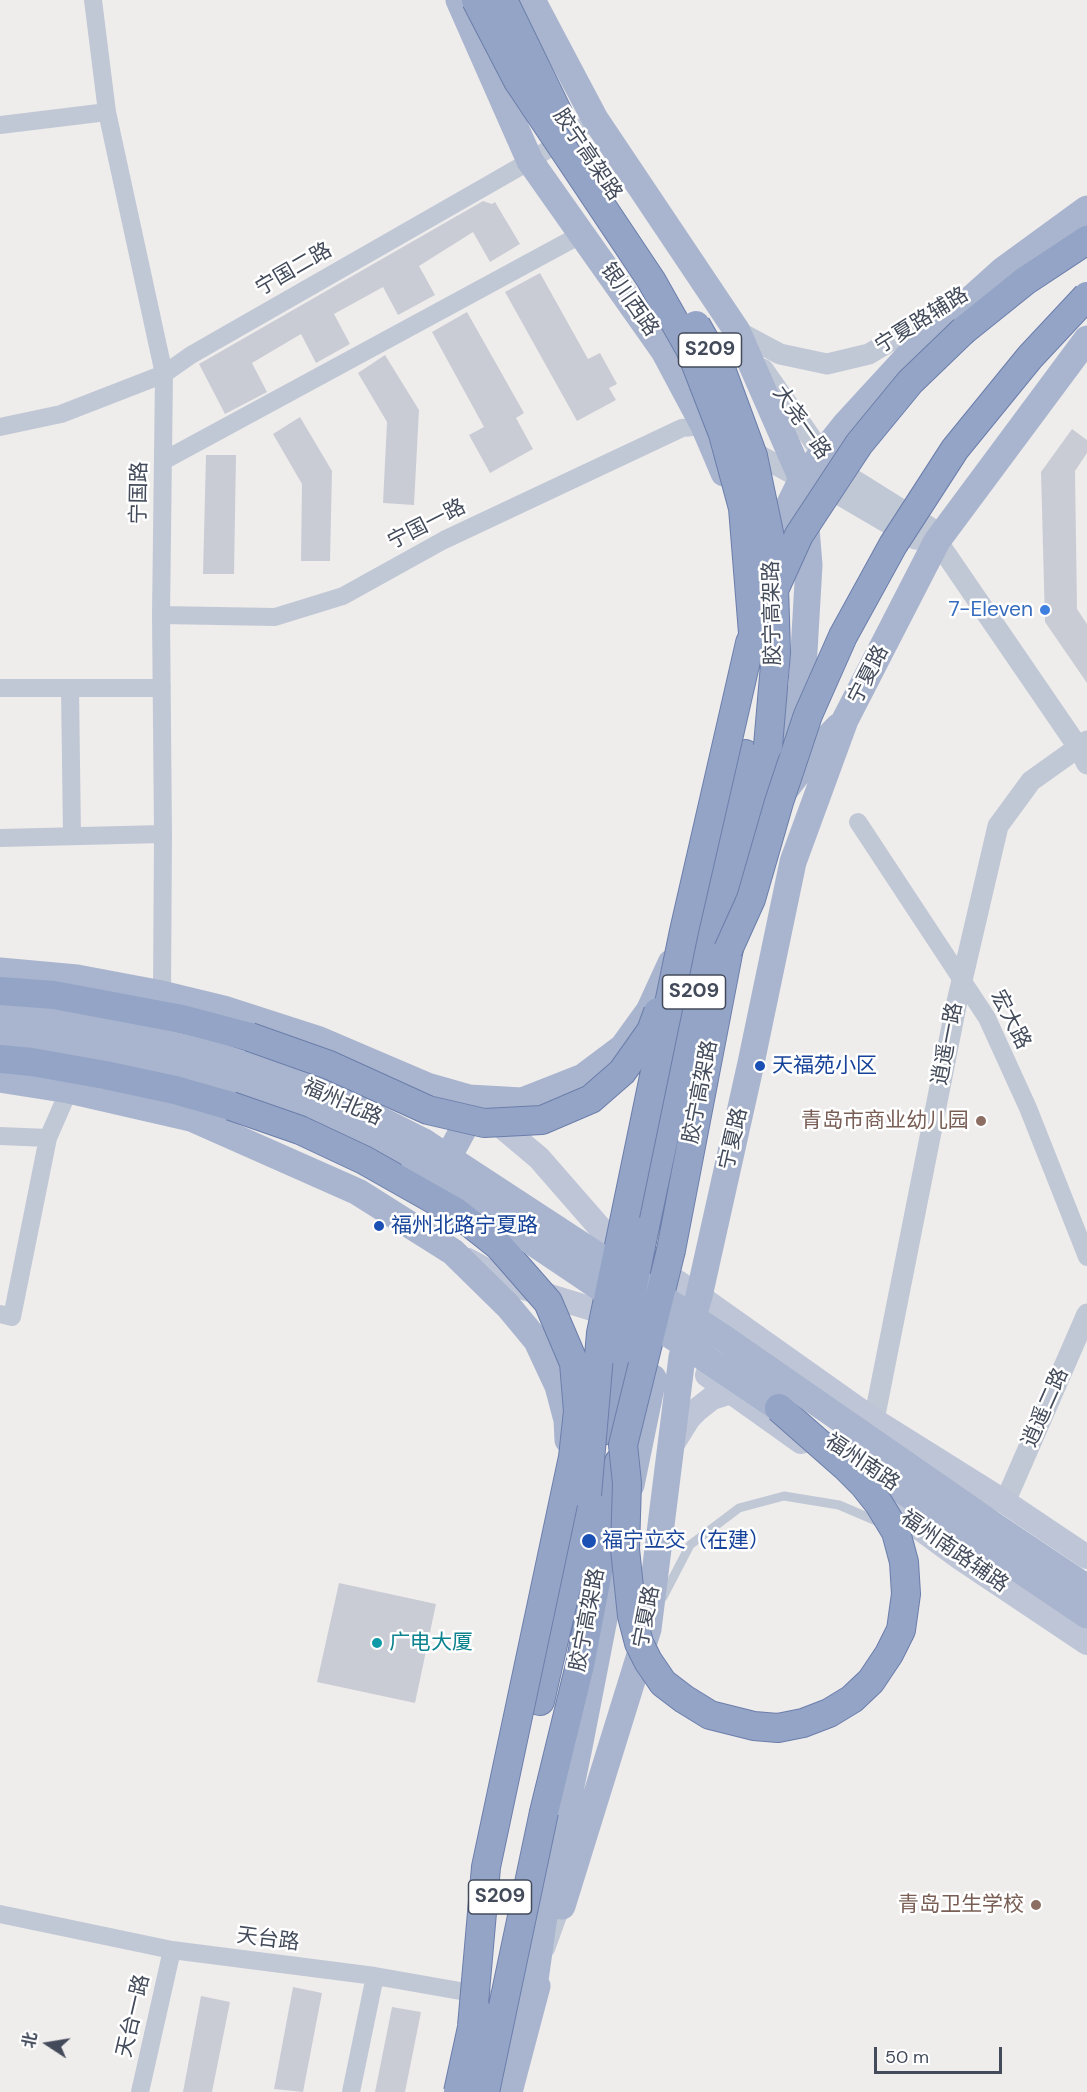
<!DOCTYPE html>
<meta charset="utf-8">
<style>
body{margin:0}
#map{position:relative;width:1087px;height:2092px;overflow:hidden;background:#efecec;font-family:"DM Sans","Noto Sans SC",sans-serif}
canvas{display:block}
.north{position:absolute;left:18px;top:2014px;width:60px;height:60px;-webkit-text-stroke:4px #fff;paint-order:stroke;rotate:282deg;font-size:16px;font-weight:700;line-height:24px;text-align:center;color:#434b5b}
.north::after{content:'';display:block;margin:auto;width:21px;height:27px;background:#434b5b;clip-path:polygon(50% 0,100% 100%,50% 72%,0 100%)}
.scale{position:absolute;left:874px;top:2047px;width:128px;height:27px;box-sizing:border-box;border:3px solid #434b5b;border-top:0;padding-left:8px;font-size:18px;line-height:21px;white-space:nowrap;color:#434b5b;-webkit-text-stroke:4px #fff;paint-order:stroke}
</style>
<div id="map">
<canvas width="1087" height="2092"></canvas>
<div class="north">北</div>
<div class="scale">50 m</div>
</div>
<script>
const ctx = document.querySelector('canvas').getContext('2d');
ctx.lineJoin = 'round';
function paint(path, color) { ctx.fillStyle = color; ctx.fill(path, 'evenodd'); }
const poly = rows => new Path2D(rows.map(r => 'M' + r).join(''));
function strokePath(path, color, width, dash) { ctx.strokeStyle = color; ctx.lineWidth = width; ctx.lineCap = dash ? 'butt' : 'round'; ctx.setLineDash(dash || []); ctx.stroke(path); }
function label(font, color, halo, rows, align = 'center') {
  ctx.font = font + ' "DM Sans","Noto Sans SC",sans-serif'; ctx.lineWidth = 5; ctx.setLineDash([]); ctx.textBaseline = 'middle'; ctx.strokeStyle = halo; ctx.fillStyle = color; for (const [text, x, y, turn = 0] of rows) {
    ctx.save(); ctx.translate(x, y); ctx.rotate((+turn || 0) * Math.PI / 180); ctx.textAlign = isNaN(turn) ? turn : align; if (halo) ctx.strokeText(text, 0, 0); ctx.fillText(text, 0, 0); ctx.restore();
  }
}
const building = poly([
 [483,201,492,204,495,202,520,244,490,262,473,232,419,266,435,295,398,315,383,287,334,314,350,344,316,363,301,334,252,363,267,392,225,414,199,364],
 [540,273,588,359,600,353,617,384,609,388,616,400,577,421,505,292],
 [467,312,524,413,516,418,533,449,490,473,469,435,484,427,432,332],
 [385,355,419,410,414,505,383,503,387,422,358,373],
 [300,417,332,471,330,561,301,561,302,484,273,434],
 [1072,429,1087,440,1087,453,1075,471,1077,609,1087,624,1087,683,1045,622,1041,472],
 [206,455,236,455,234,574,203,574],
 [339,1583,436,1604,415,1703,317,1682],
 [293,1987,322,1993,303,2092,274,2089],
 [201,1996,230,2002,212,2092,183,2092],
 [392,2007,421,2012,405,2092,375,2092]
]);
const service = poly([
 [663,1597,690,1545,739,1508,784,1496,839,1505,881,1523],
 [550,1951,566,1907]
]);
const minor = poly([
 [93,0,107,112,164,374,161,615,163,834,162,994],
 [0,125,107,112],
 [0,427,61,414,164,374,191,355,530,161,595,119],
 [163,461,582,234],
 [161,615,275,617,343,596,444,540,682,428,704,426],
 [0,688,162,688],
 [70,688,72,836],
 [858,822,987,1018,1028,1108,1087,1257],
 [0,838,163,834],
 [0,1136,48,1138],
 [0,1314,12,1317,48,1138,69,1090],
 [0,1914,172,1950,375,1976,483,1995],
 [140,2092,172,1950],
 [351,2092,375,1976]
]);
const tertiary = poly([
 [737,331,780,354,827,364,869,354,951,304],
 [763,369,830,465,929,527,937,541,1078,747,1087,764],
 [744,447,802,479,821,484,915,539,937,541],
 [874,1420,956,1006,998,826,1031,781,1087,741],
 [1005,1502,1087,1314]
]);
const secondary = poly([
 [489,1116,539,1158,628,1260,673,1279,699,1296,874,1420,1005,1502,1087,1557],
 [468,1260,514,1285,615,1316,622,1320],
 [707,1375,801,1442],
 [671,1447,689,1418,698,1409,712,1398,731,1392],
 [877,1497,960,1558,1087,1643]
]);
const primary = poly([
 [459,0,530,161,664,351,704,426,724,473],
 [532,0,595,119,737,331,802,479,809,565,802,686,790,739],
 [765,555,802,479,845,425,913,351,1002,271,1087,209],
 [785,790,815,751,838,727],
 [0,971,77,978,162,994,224,1009,317,1039,427,1086,469,1098,522,1101,583,1077,623,1047,649,1011,671,963],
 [0,1014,57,1020,113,1030,215,1055,307,1086,351,1105,424,1142],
 [0,1039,69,1046,174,1067,216,1078,256,1090,298,1106,342,1125,415,1163],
 [0,1079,69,1090,191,1118,358,1192,453,1252,508,1306,537,1341,558,1386,567,1420,568,1440],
 [437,1178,465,1126,472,1105,469,1099],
 [835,1445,1087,1615],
 [631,1485,653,1378],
 [562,1906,648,1629,682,1357,699,1296,751,1063,793,862,845,720,937,541,1087,339],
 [532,2001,544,1916,579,1747,620,1537],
 [509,2092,537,1986]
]);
const trunk = poly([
 [964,330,1025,281,1087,240],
 [0,991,54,995,182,1019,250,1037],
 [0,1059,32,1062,105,1075,175,1090,231,1106],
 [644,1231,745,754],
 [671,1250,768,746],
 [602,1431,620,1351],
 [540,1701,593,1470],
 [544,1812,580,1665,619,1462]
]);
const primaryBridge = poly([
 [424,1142,725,1339,996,1527,1087,1588],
 [415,1163,779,1408]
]);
const trunkBridge = poly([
 [476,0,518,81,651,280,690,349,723,434,743,508,753,633],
 [503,0,559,115],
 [696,325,721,369,753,456,773,552,776,653,768,746],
 [728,950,751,899,779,802,808,715,843,636,893,545,955,449,1030,357,1087,296],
 [250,1037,329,1065,428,1110,484,1123,542,1120,591,1099,622,1072,651,1031,658,1012],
 [231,1106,300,1130,364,1160,456,1212,499,1246,548,1302,574,1363,578,1411,573,1457,486,1867,472,2026],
 [671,1250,623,1445,627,1483,625,1549,632,1616,639,1643,648,1661,663,1683,684,1699,710,1715,754,1726,778,1728,803,1723,829,1713,852,1699,871,1681,889,1654,901,1630,906,1594,904,1562,896,1532,879,1504,864,1485,846,1467,779,1408],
 [620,1351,644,1231],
 [587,1495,601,1333,684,931,750,643,799,535,859,444,910,382,964,330],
 [458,2092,476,2009],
 [485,2092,544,1812]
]);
const markers = [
 [1045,610,6,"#3f7fe0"],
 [760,1066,6,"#1a4fb4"],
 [981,1121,6,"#8d6e63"],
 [379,1226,6,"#1a4fb4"],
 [589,1541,8,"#1a4fb4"],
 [377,1643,6,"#0f9aa8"],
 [1036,1905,6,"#8d6e63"]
];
const shields = [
 [710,350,63],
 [694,992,63],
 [500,1897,63]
];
const shieldNames = [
 ["S209",710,350],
 ["S209",694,992],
 ["S209",500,1897]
];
const streetNames = [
 ["胶宁高架路",587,155,56],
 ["宁国二路",294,270,-30],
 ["银川西路",629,300,55],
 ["宁夏路辅路",922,321,-32],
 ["大尧一路",801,423,55],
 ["宁国路",140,493,-89],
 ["宁国一路",427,525,-27],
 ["胶宁高架路",773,613,-91],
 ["宁夏路",869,675,-63],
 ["宏大路",1010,1020,63],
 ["逍遥一路",948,1044,-79],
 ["胶宁高架路",701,1092,-79],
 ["福州北路",342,1103,24],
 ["宁夏路",734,1139,-77],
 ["逍遥二路",1046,1408,-66],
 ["福州南路",862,1463,34],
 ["福州南路辅路",954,1552,35],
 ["宁夏路",647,1617,-79],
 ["胶宁高架路",588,1620,-79],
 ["天台路",268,1940,7],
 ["天台一路",134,2016,-77]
];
const shopNames = [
 ["7-Eleven",1033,610]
];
const transitNames = [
 ["天福苑小区",772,1066],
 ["福州北路宁夏路",391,1226],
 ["福宁立交（在建）",602,1541]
];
const educationNames = [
 ["青岛市商业幼儿园",969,1121],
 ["青岛卫生学校",1024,1905]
];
const cultureNames = [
 ["广电大厦",389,1643]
];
paint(building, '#caccd5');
strokePath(trunk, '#6b7eab', 30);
strokePath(service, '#c1c8d5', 9);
strokePath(minor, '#c1c8d5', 18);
strokePath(tertiary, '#c1c8d5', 21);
strokePath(secondary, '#bdc5d7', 24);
strokePath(primary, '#a9b5ce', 27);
strokePath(trunk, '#94a4c6', 28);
strokePath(trunkBridge, '#6b7eab', 30, []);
strokePath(primaryBridge, '#a9b5ce', 27);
strokePath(trunkBridge, '#94a4c6', 28);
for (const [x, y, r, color] of markers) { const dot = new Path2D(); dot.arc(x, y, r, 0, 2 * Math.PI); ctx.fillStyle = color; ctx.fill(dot); strokePath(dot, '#fff', 2); }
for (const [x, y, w] of shields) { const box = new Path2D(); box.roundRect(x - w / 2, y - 17, w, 34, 4.5); ctx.fillStyle = '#fff'; ctx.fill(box); strokePath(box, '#434b5b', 1.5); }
label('bold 20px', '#434b5b', null, shieldNames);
label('21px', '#434b5b', '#fff', streetNames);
label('21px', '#366cbe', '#fff', shopNames, 'right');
label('21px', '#164399', '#fff', transitNames, 'left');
label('21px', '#785e54', '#fff', educationNames, 'right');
label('21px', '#0d838f', '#fff', cultureNames, 'left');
</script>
